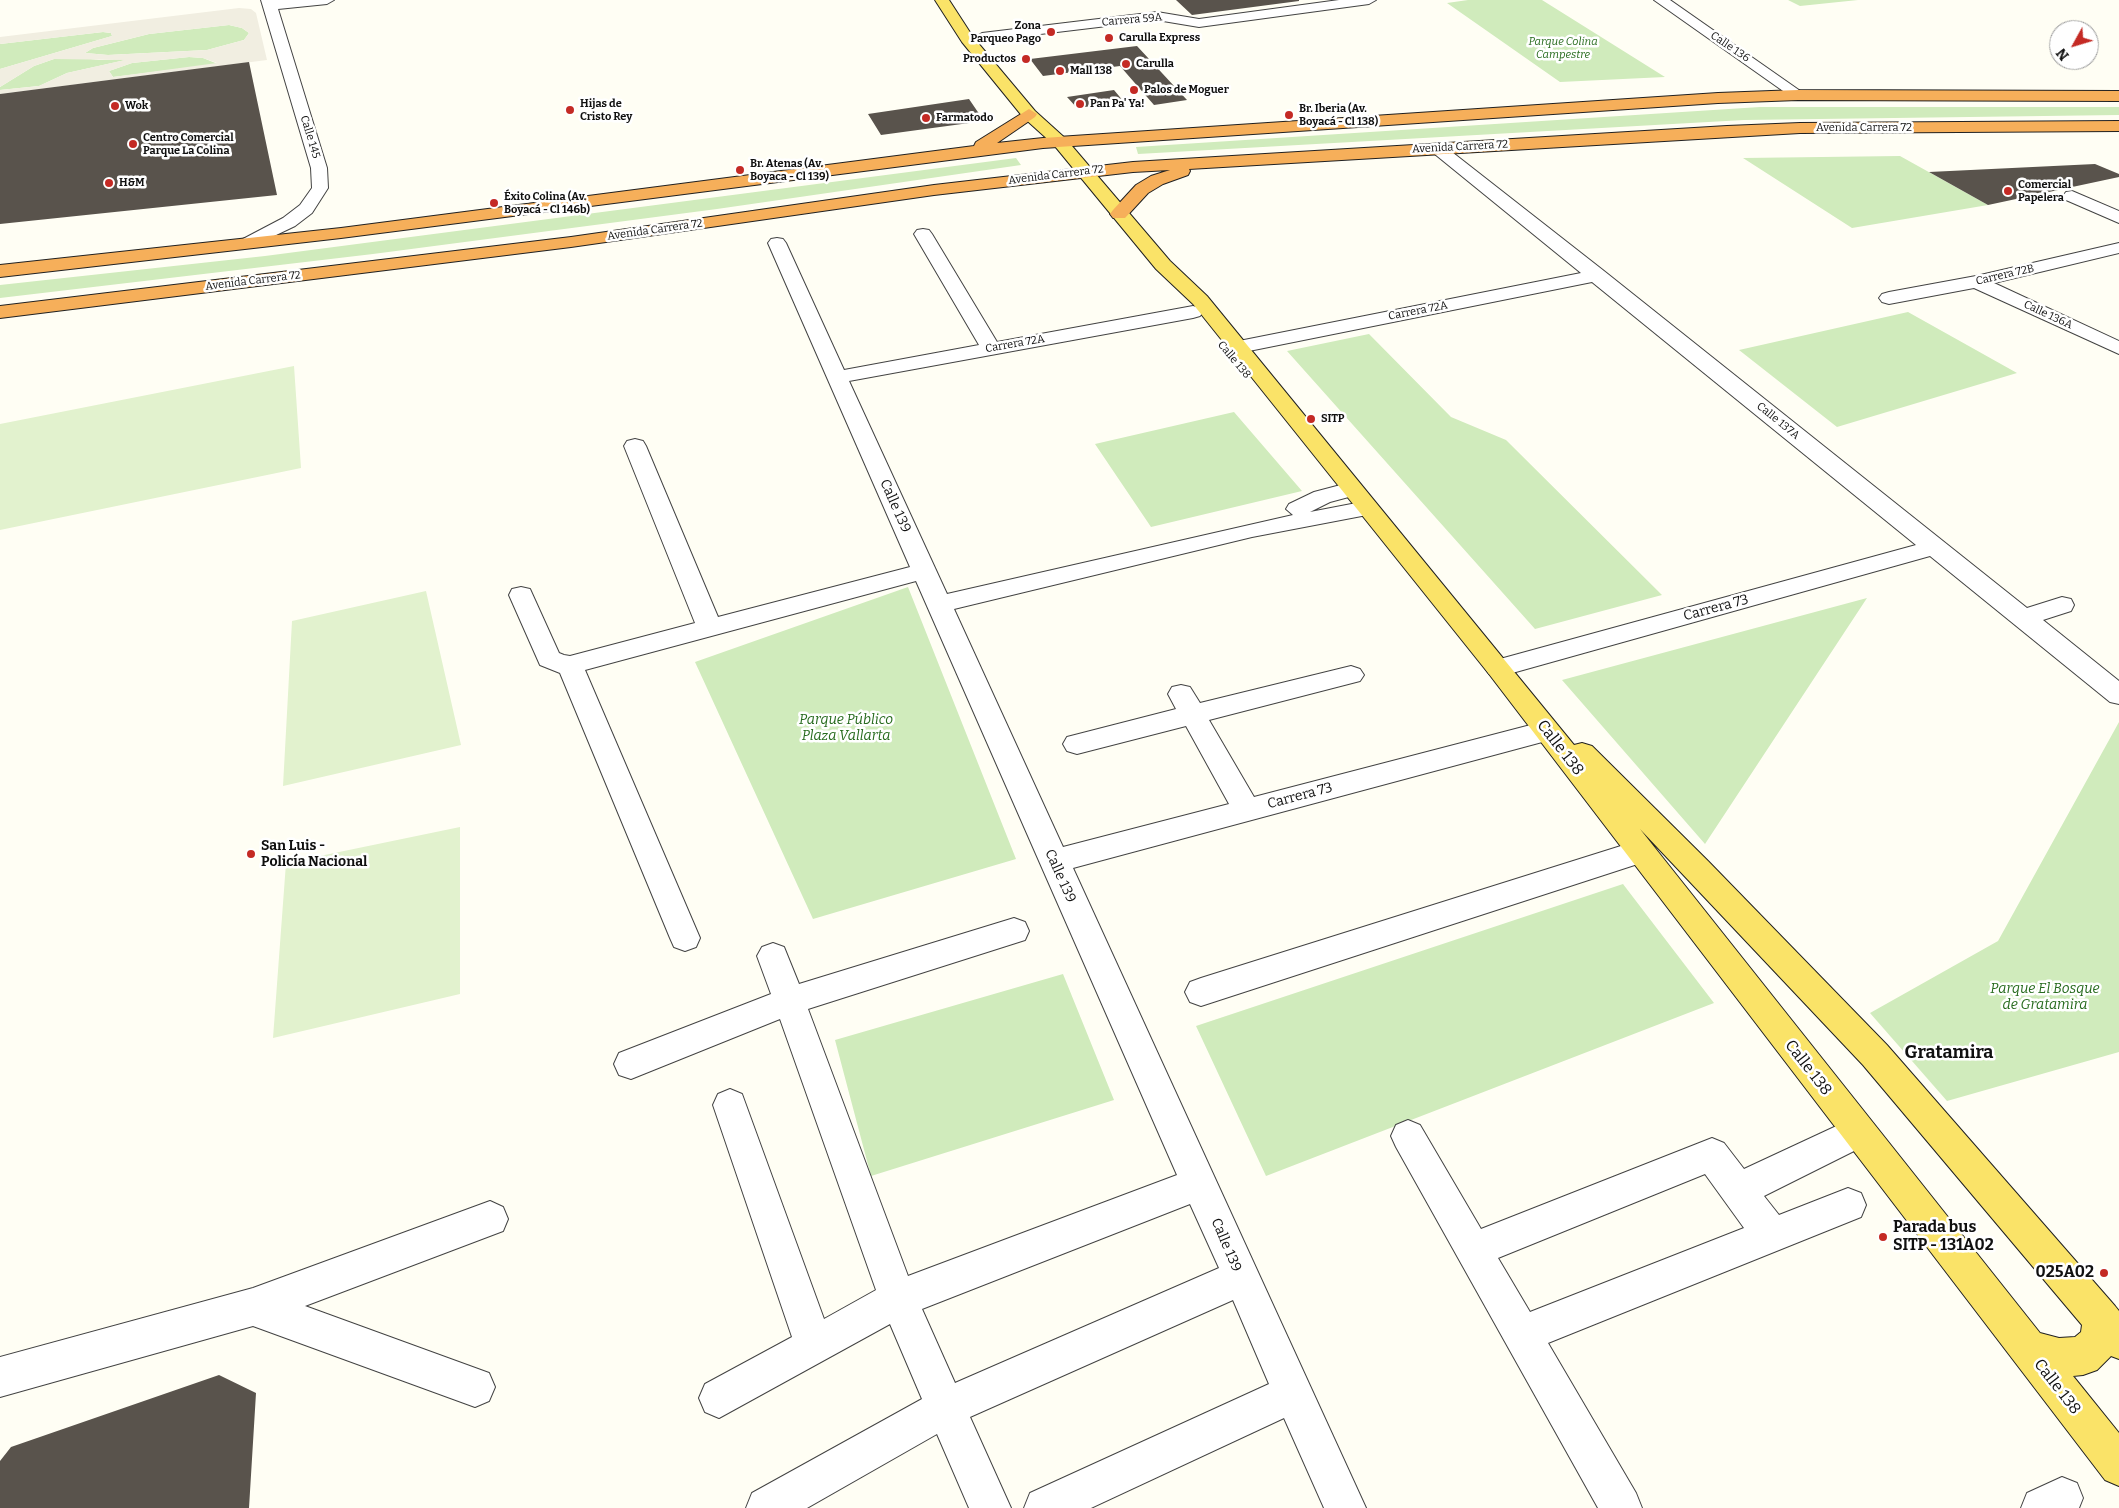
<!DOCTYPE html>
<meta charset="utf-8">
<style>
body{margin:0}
#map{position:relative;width:2119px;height:1508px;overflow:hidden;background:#fffef4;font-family:Bitter,serif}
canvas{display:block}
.north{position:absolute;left:2049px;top:20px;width:50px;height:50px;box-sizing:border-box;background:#fff;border:1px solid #9f9f9f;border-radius:50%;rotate:231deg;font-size:14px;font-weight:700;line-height:20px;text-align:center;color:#101010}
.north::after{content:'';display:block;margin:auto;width:18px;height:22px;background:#c42a24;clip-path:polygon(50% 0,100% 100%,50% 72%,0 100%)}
</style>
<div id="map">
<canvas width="2119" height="1508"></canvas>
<div class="north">N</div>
</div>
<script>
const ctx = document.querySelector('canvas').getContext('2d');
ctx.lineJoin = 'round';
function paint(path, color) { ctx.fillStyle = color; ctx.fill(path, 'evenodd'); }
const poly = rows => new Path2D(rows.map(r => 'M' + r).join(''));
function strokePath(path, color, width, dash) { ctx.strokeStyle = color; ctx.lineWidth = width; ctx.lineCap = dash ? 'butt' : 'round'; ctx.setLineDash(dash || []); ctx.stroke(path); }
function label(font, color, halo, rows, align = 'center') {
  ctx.font = font + ' Bitter,serif'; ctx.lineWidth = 5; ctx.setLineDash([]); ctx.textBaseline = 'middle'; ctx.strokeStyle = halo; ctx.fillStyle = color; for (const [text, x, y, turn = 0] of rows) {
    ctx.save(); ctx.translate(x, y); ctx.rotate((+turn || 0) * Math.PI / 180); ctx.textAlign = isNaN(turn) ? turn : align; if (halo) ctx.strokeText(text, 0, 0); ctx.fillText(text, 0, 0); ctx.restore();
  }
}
const green = poly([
 [1468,0,1542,0,1665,77,1560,82,1447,3],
 [1788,0,1858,0,1800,6],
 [229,25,242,28,249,33,244,40,207,50,108,55,85,53,93,48,149,34],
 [103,32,111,33,112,36,0,69,0,44],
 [189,57,203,58,218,64,113,77,109,71,132,63],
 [82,58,99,60,130,59,67,73,39,86,0,90,0,87,34,66,54,59],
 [1760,107,2119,107,2119,115,1744,120,1138,154,1136,147],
 [1900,156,1988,205,1852,228,1743,158],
 [1016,158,1021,165,717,209,373,254,0,298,0,285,265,256],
 [1908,312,2017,373,1837,427,1739,350],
 [1369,334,1451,417,1506,440,1662,595,1535,629,1287,351],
 [1234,412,1302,491,1151,527,1095,444],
 [908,587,1016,859,813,919,695,662],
 [1867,598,1705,844,1562,680],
 [2119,722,2119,1052,1947,1101,1870,1013,1998,941],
 [1623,884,1714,1003,1266,1176,1196,1026],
 [1063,974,1114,1100,871,1176,835,1040]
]);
const pitch = poly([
 [294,366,301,468,0,530,0,424],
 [426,591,461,745,283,786,292,621],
 [460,827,460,994,273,1038,286,863]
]);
const plaza = poly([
 [239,8,251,9,256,13,267,60,0,94,0,90,39,86,67,73,125,60,54,59,34,66,0,87,0,69,112,36,111,33,103,32,0,44,0,37],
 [229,25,242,28,249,33,244,40,207,50,108,55,85,53,93,48,149,34],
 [189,57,203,58,217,63,113,77,109,71,132,63]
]);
const building = poly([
 [1176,0,1299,0,1299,1,1192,15],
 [1137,46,1187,100,1154,105,1120,66,1043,76,1030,59],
 [249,62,277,195,0,224,0,94],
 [1114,90,1124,102,1077,108,1067,97],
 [969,99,984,121,881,135,868,114],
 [2095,164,2119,174,2119,177,1988,205,1929,172],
 [219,1375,256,1393,249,1508,0,1508,0,1461,11,1447]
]);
const minor = poly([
 [261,0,334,0,327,4,278,9,327,168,328,188,312,213,295,226,249,248,243,247,240,243,243,239,283,218,300,205,312,188,311,168,261,0],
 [1339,0,1376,0,1369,4,1199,27,1157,20,982,41,975,37,982,33,1157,12,1199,19,1339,0],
 [1654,0,1670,0,1806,95,1798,100,1793,98,1654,0],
 [1437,143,1443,145,1604,271,2027,608,2062,597,2071,599,2074,605,2071,611,2043,620,2119,681,2119,704,2110,702,1930,556,1498,677,1489,674,1485,668,1489,662,1916,545,1592,282,1239,353,1232,351,1229,347,1232,343,1239,341,1581,273,1431,151,1429,148,1437,143],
 [2072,191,2119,211,2119,223,2066,200,2063,196,2066,192,2072,191],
 [923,229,929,230,932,234,997,342,1193,306,1200,308,1203,312,1200,316,1193,318,849,381,947,594,1293,515,1286,509,1289,504,1314,492,1352,482,1360,484,1363,489,1360,494,1330,502,1310,512,1367,501,1375,503,1378,508,1375,513,1367,515,1252,537,954,609,1063,847,1229,804,1186,726,1077,754,1067,751,1063,744,1067,737,1176,709,1168,694,1172,687,1181,685,1190,687,1200,703,1351,666,1360,669,1364,675,1360,681,1209,720,1254,797,1546,721,1556,724,1560,731,1556,738,1546,741,1073,868,1366,1508,1324,1508,1284,1418,1091,1508,1024,1508,1030,1493,1269,1384,1233,1300,970,1417,1011,1508,969,1508,937,1434,807,1508,746,1508,752,1493,922,1399,890,1324,719,1418,705,1412,699,1398,705,1384,792,1337,713,1105,718,1094,730,1089,742,1094,824,1319,876,1290,780,1019,631,1079,619,1075,614,1064,619,1053,771,994,757,956,762,947,773,943,784,947,799,984,1014,918,1025,922,1029,931,1025,940,808,1009,908,1276,1177,1175,916,581,585,670,700,938,696,947,685,951,674,947,670,938,560,673,540,665,509,595,512,589,521,587,530,589,559,653,564,655,570,656,695,623,624,446,627,441,635,439,643,441,646,446,718,617,910,567,768,243,771,239,777,238,783,239,786,243,844,370,979,345,914,234,917,230,923,229],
 [1190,1204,1219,1268,955,1383,922,1309,1190,1204],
 [2119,243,2119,253,1994,283,2119,341,2119,354,1974,288,1889,304,1882,302,1879,298,1882,294,1889,292,1976,276,2119,243],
 [1640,840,1650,844,1655,852,1650,860,1201,1006,1190,1002,1185,992,1190,982,1201,978,1640,840],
 [1858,1116,1870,1121,1875,1132,1870,1143,1764,1196,1779,1215,1848,1188,1861,1193,1866,1205,1861,1217,1548,1343,1636,1493,1642,1508,1598,1508,1396,1147,1391,1136,1396,1125,1408,1120,1420,1125,1481,1229,1712,1138,1724,1143,1744,1169,1858,1116],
 [1705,1174,1744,1228,1530,1312,1498,1258,1705,1174],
 [490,1201,503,1207,508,1219,503,1231,305,1306,489,1373,495,1387,489,1401,475,1407,253,1326,0,1397,0,1357,253,1288,490,1201],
 [2062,1477,2077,1483,2083,1498,2079,1508,2021,1508,2027,1493,2062,1477]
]);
const major = poly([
 [935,0,949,0,973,37,1035,111,1066,139,1170,261,1207,296,1574,745,1582,743,1592,746,1708,861,1887,1045,2115,1306,2119,1311,2119,1359,2111,1356,2097,1370,2083,1375,2073,1376,2119,1433,2119,1486,2105,1480,1489,674,1193,304,1156,269,1054,145,1023,117,962,42,935,0],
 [1640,829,1863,1065,2082,1325,2081,1332,2075,1337,2059,1338,2040,1333,1640,829]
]);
const highway = poly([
 [1798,90,2119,91,2119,101,1798,100,1718,103,1043,148,341,238,0,277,0,265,341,228,974,146,976,142,1029,109,1037,114,1035,117,997,143,1043,138,1718,93,1798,90],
 [2119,121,2119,131,1800,133,1189,169,1190,171,1188,175,1163,184,1148,193,1125,218,1113,218,1110,214,1113,210,1136,185,1151,176,1170,170,1133,172,934,195,571,247,0,318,0,306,571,237,934,185,1133,162,1727,126,1800,123,2119,121]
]);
const markers = [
 [1051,32,5,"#c42a24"],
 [1109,38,5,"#c42a24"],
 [1026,59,5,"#c42a24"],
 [1126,64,5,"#c42a24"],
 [1060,71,5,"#c42a24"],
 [1134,90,5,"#c42a24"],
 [1080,104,5,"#c42a24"],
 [115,106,5,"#c42a24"],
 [570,110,5,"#c42a24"],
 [1289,115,5,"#c42a24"],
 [926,118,5,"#c42a24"],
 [133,144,5,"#c42a24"],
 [740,170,5,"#c42a24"],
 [109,183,5,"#c42a24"],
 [2008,191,5,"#c42a24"],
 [494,203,5,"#c42a24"],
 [1311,419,5,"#c42a24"],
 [251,854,5,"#c42a24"],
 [1883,1237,5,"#c42a24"],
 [2104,1273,5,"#c42a24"]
];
const farStreetnames = [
 ["Carrera 59A",1132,20,-5],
 ["Calle 136",1730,47,34],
 ["Avenida Carrera 72",1864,128],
 ["Calle 145",310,137,73],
 ["Avenida Carrera 72",1460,147,-3],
 ["Avenida Carrera 72",1056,175,-7],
 ["Avenida Carrera 72",655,230,-8],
 ["Carrera 72B",2005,275,-13],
 ["Avenida Carrera 72",253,281,-7],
 ["Carrera 72A",1418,311,-11],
 ["Calle 136A",2048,315,25],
 ["Carrera 72A",1015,344,-10],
 ["Calle 138",1234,360,50],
 ["Calle 137A",1778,421,39]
];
const farPoinames = [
 ["Zona",1041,26,"right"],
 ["Parqueo Pago",1041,39,"right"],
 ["Carulla Express",1119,38],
 ["Productos",1016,59,"right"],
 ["Carulla",1136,64],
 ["Mall 138",1070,71],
 ["Palos de Moguer",1144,90],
 ["Hijas de",580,104],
 ["Cristo Rey",580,117],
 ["Pan Pa' Ya!",1090,104],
 ["Wok",125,106],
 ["Br. Iberia (Av.",1299,109],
 ["Boyacá - Cl 138)",1299,122],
 ["Farmatodo",936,118],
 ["Centro Comercial",143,138],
 ["Parque La Colina",143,151],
 ["Br. Atenas (Av.",750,164],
 ["Boyaca - Cl 139)",750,177],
 ["H&M",119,183],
 ["Comercial",2018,185],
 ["Papelera",2018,198],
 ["Éxito Colina (Av.",504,197],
 ["Boyacá - Cl 146b)",504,210],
 ["SITP",1321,419]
];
const farParknames = [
 ["Parque Colina",1563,42],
 ["Campestre",1563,55]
];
const streetNames = [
 ["Calle 139",895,506,66],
 ["Carrera 73",1716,608,-15],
 ["Carrera 73",1300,796,-15],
 ["Calle 139",1060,876,66],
 ["Calle 139",1226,1245,67]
];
const parkNames = [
 ["Parque Público",846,720],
 ["Plaza Vallarta",846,736],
 ["Parque El Bosque",2045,989],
 ["de Gratamira",2045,1005]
];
const poiNames = [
 ["San Luis -",261,846],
 ["Policía Nacional",261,862]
];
const nearStreetnames = [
 ["Calle 138",1560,748,52],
 ["Calle 138",1808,1068,52],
 ["Calle 138",2057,1387,52]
];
const nearPoinames = [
 ["Parada bus",1893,1228],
 ["SITP - 131A02",1893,1246],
 ["025A02",2094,1273,"right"]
];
const nearNeighbourhoodnames = [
 ["Gratamira",1949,1053]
];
paint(green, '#d0ebbc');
paint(pitch, '#e2f2ce');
paint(plaza, '#f1eee1');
paint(building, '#59534c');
strokePath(minor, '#434343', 2);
strokePath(major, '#212121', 2);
strokePath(highway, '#212121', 2);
paint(minor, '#fff');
paint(major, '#fae368');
paint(highway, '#f6af5a');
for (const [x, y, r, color] of markers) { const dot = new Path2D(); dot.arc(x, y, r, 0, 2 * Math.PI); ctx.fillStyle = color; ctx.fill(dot); strokePath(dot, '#fff', 2); }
label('11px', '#101010', '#fff', farStreetnames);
label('bold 11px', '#101010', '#fff', farPoinames, 'left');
label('italic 11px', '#276b1e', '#fff', farParknames);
label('14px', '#101010', '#fff', streetNames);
label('italic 14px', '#276b1e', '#fff', parkNames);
label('bold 14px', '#101010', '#fff', poiNames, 'left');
label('16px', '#101010', '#fff', nearStreetnames);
label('bold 16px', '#101010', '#fff', nearPoinames, 'left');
label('bold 18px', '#101010', '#fff', nearNeighbourhoodnames);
</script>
